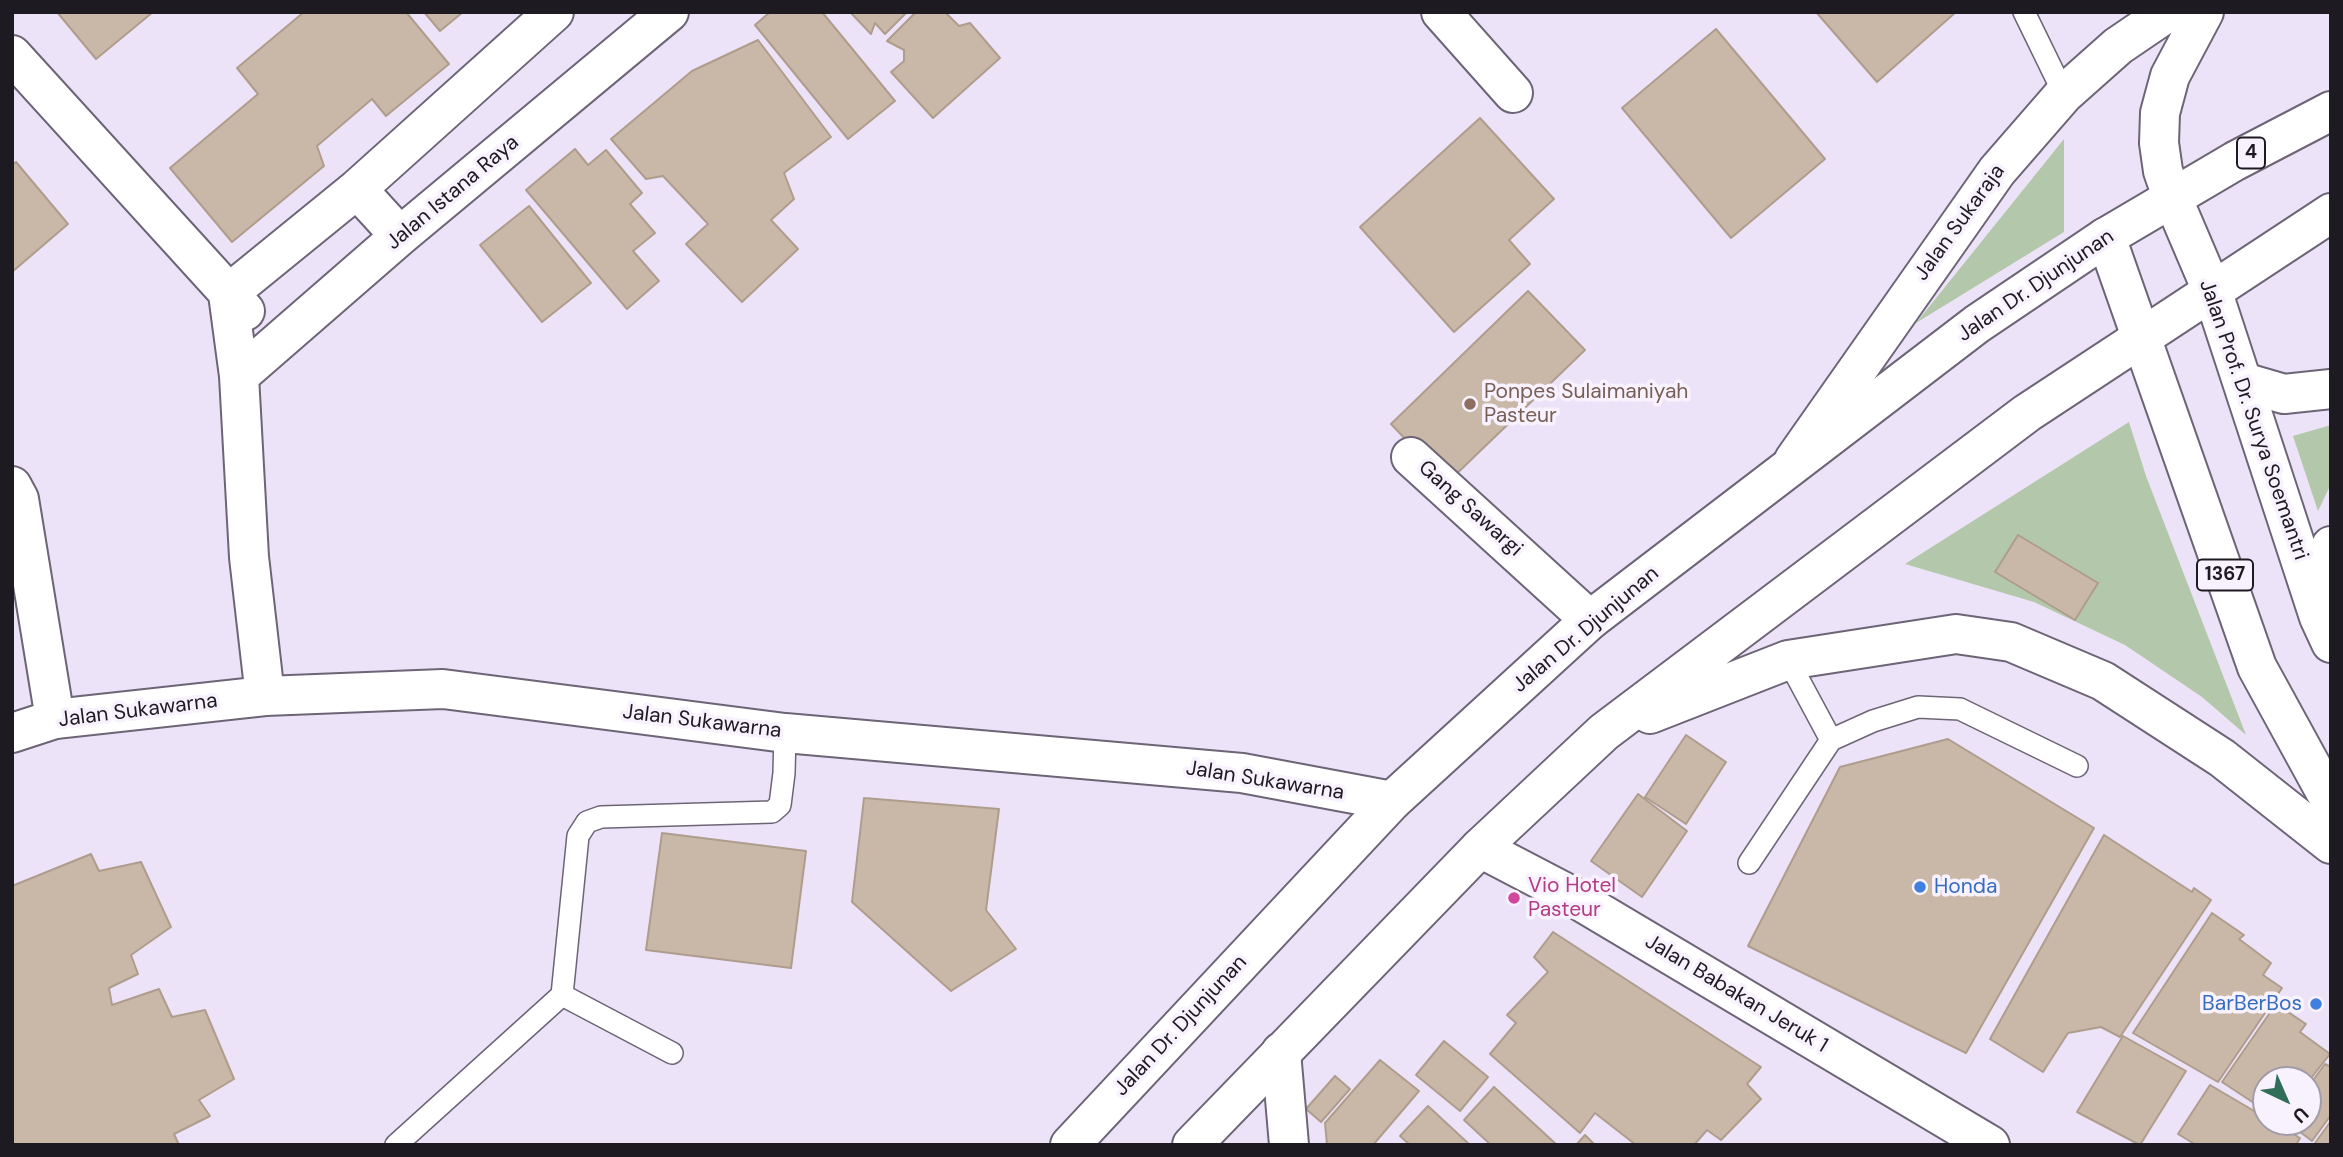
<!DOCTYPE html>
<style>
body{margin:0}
#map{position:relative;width:2343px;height:1157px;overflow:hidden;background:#ede3f8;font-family:"DM Sans",sans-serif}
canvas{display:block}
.frame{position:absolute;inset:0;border:14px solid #1e1a22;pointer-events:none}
.north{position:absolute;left:2252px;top:1066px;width:70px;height:70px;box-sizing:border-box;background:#f8f2ff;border:2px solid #a19ca7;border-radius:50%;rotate:136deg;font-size:19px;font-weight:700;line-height:28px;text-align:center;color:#1e1a22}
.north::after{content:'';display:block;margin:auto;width:24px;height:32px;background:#316e5a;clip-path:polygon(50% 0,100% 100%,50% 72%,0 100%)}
</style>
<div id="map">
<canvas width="2343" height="1157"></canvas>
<div class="frame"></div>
<div class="north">U</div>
</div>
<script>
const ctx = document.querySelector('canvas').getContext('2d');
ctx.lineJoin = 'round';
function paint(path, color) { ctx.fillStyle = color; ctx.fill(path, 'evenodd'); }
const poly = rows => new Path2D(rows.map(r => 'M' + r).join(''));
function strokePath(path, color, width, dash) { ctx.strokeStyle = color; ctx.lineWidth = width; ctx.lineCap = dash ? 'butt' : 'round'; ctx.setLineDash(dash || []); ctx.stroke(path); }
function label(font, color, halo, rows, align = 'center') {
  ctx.font = font + ' "DM Sans",sans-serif'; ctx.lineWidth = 7; ctx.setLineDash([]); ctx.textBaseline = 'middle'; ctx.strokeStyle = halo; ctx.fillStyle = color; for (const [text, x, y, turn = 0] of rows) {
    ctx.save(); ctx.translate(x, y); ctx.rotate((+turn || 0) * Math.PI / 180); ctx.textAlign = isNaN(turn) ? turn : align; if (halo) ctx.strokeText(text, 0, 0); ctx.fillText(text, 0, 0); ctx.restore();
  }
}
const green = poly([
 [2064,139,2064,232,1916,323],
 [2129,422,2146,476,2246,735,2202,697,2125,645,2034,602,1905,564],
 [2331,425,2331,484,2318,511,2293,436]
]);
const building = poly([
 [57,12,153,12,96,59,57,12],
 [304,12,406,12,449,64,386,116,372,99,317,146,324,166,232,242,170,168,258,94,237,68,304,12],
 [424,12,463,12,440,31,424,12],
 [770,12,822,12,895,101,848,139,755,25,770,12],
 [850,12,907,12,885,34,875,23,871,34,850,12],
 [916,12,945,12,959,26,970,23,1000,58,933,118,891,72,904,61,904,50,887,41,916,12],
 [1816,12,1956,12,1877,82,1816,12],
 [1716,29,1825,159,1731,238,1622,108,1716,29],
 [758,40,831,137,784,173,794,199,771,220,798,249,742,302,686,244,708,224,663,176,646,179,611,139,692,71,758,40],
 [1480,118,1554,199,1509,240,1530,264,1454,332,1360,227,1480,118],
 [575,149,588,165,606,150,642,193,630,204,655,233,633,251,659,281,627,309,526,190,575,149],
 [16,162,68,224,12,272,12,165,16,162],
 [529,206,591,283,542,322,480,245,529,206],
 [1528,291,1585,350,1447,483,1391,424,1528,291],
 [2018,535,2098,583,2075,620,1995,572,2018,535],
 [1686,735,1726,762,1686,824,1645,797,1686,735],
 [1948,739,2094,828,1966,1053,1748,946,1840,767,1948,739],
 [1638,794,1687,831,1642,897,1591,861,1638,794],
 [864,798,999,809,986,910,1016,949,951,991,852,902,864,798],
 [662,833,806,851,791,968,646,950,662,833],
 [2104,835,2192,892,2194,888,2211,900,2120,1037,2101,1027,2068,1033,2043,1072,1990,1039,2104,835],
 [91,854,99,871,141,862,171,927,131,955,138,974,109,988,112,1005,159,989,172,1017,205,1010,234,1079,199,1100,210,1116,174,1134,179,1145,12,1145,12,886,91,854],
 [2212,913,2244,935,2239,939,2271,963,2263,975,2282,988,2218,1082,2133,1033,2212,913],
 [1553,932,1761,1067,1747,1084,1761,1099,1721,1140,1707,1130,1694,1145,1636,1145,1595,1113,1580,1133,1490,1054,1516,1023,1507,1015,1548,972,1534,957,1553,932],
 [2276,1004,2306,1024,2300,1032,2330,1054,2308,1082,2308,1080,2266,1080,2266,1111,2222,1082,2276,1004],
 [2123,1036,2186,1071,2140,1145,2077,1112,2123,1036],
 [1444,1041,1488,1077,1460,1111,1416,1075,1444,1041],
 [1380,1060,1419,1091,1373,1145,1327,1145,1325,1123,1380,1060],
 [2325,1064,2331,1067,2331,1115,2312,1141,2287,1122,2308,1122,2308,1087,2325,1064],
 [1335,1076,1350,1089,1321,1122,1306,1109,1335,1076],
 [2210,1085,2266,1118,2266,1122,2273,1122,2300,1138,2296,1145,2196,1145,2178,1134,2210,1085],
 [1494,1087,1557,1145,1491,1145,1464,1120,1494,1087],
 [1428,1106,1470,1145,1410,1145,1400,1136,1428,1106],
 [2331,1121,2331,1145,2317,1145,2315,1143,2331,1121],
 [1585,1135,1595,1145,1576,1145,1585,1135]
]);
const lane = poly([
 [2024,12,2064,94],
 [1831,740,1873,721,1918,707,1960,709,2077,766],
 [1749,863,1831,740,1788,660],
 [562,995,672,1053],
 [396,1145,562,995,578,836,587,822,601,817,772,812,780,805,784,773,785,733]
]);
const street = poly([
 [1441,12,1513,93],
 [12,55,245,311],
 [357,189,400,236],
 [228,294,357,189,554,12],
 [228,294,239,376,249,557,265,696],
 [239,376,400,236,669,12],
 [1411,457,1590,620],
 [12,486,19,499,55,719],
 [1480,848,1570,895,1990,1145],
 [1281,1052,1289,1145]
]);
const secondary = poly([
 [2172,197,2163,171,2159,143,2160,113,2170,76,2204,12],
 [2243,382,2284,394,2331,389],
 [1794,460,1997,171,2064,94,2118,46,2168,12],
 [2319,615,2316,587,2323,563,2331,546],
 [12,733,55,719,265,696,443,689,785,733,1242,773,1392,801]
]);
const primary = poly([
 [2172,197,2213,293,2319,617,2331,643],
 [2106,237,2257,667,2331,802]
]);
const highway = poly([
 [1650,714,1788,660,1956,634,2011,642,2103,681,2222,758,2331,844],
 [1070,1145,1392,801,1590,620,1977,324,2106,237,2235,161,2331,111],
 [1192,1145,1480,848,1604,732,2027,413,2331,213]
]);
const markers = [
 [1470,404,7,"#8d6e63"],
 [1920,887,7,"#3f7fe0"],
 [1514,898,7,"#d1479c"],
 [2316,1004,7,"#3f7fe0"]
];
const shields = [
 [2251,153,28],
 [2225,575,56]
];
const shieldNames = [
 ["4",2251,153],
 ["1367",2225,575]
];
const streetNames = [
 ["Jalan Istana Raya",453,193,-40],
 ["Jalan Sukaraja",1960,223,-54],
 ["Jalan Dr. Djunjunan",2036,286,-34],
 ["Jalan Prof. Dr. Surya Soemantri",2253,420,71],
 ["Gang Sawargi",1470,509,42],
 ["Jalan Dr. Djunjunan",1586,630,-40],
 ["Jalan Sukawarna",138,711,-7],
 ["Jalan Sukawarna",702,722,7],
 ["Jalan Sukawarna",1265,781,9],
 ["Jalan Babakan Jeruk 1",1736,994,31],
 ["Jalan Dr. Djunjunan",1181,1026,-47]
];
const educationNames = [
 ["Ponpes Sulaimaniyah",1484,392],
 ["Pasteur",1484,416]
];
const hotelNames = [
 ["Vio Hotel",1528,886],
 ["Pasteur",1528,910]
];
const shopNames = [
 ["Honda",1934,887],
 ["BarBerBos",2302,1004,"right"]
];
paint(green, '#b3c7aa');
paint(building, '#c9b8a8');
strokePath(building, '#ae9d8d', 2);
strokePath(lane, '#6d6476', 24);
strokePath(street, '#6d6476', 42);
strokePath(secondary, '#6d6476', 42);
strokePath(primary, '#6d6476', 42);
strokePath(highway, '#6d6476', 42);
strokePath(lane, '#fff', 21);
strokePath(street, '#fff', 38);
strokePath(secondary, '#fff', 38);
strokePath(primary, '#fff', 38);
strokePath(highway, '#fff', 38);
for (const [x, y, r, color] of markers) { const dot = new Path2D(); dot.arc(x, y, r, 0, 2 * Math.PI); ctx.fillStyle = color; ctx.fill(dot); strokePath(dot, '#f8f2ff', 2.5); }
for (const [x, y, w] of shields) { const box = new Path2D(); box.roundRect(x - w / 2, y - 15.5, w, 31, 5); ctx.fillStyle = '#f8f2ff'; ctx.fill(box); strokePath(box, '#1e1a22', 2); }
label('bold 19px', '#1e1a22', null, shieldNames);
label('21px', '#1e1a22', '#f8f2ff', streetNames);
label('21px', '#785e54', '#f8f2ff', educationNames, 'left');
label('21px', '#b23c85', '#f8f2ff', hotelNames, 'left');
label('21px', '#366cbe', '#f8f2ff', shopNames, 'left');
</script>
